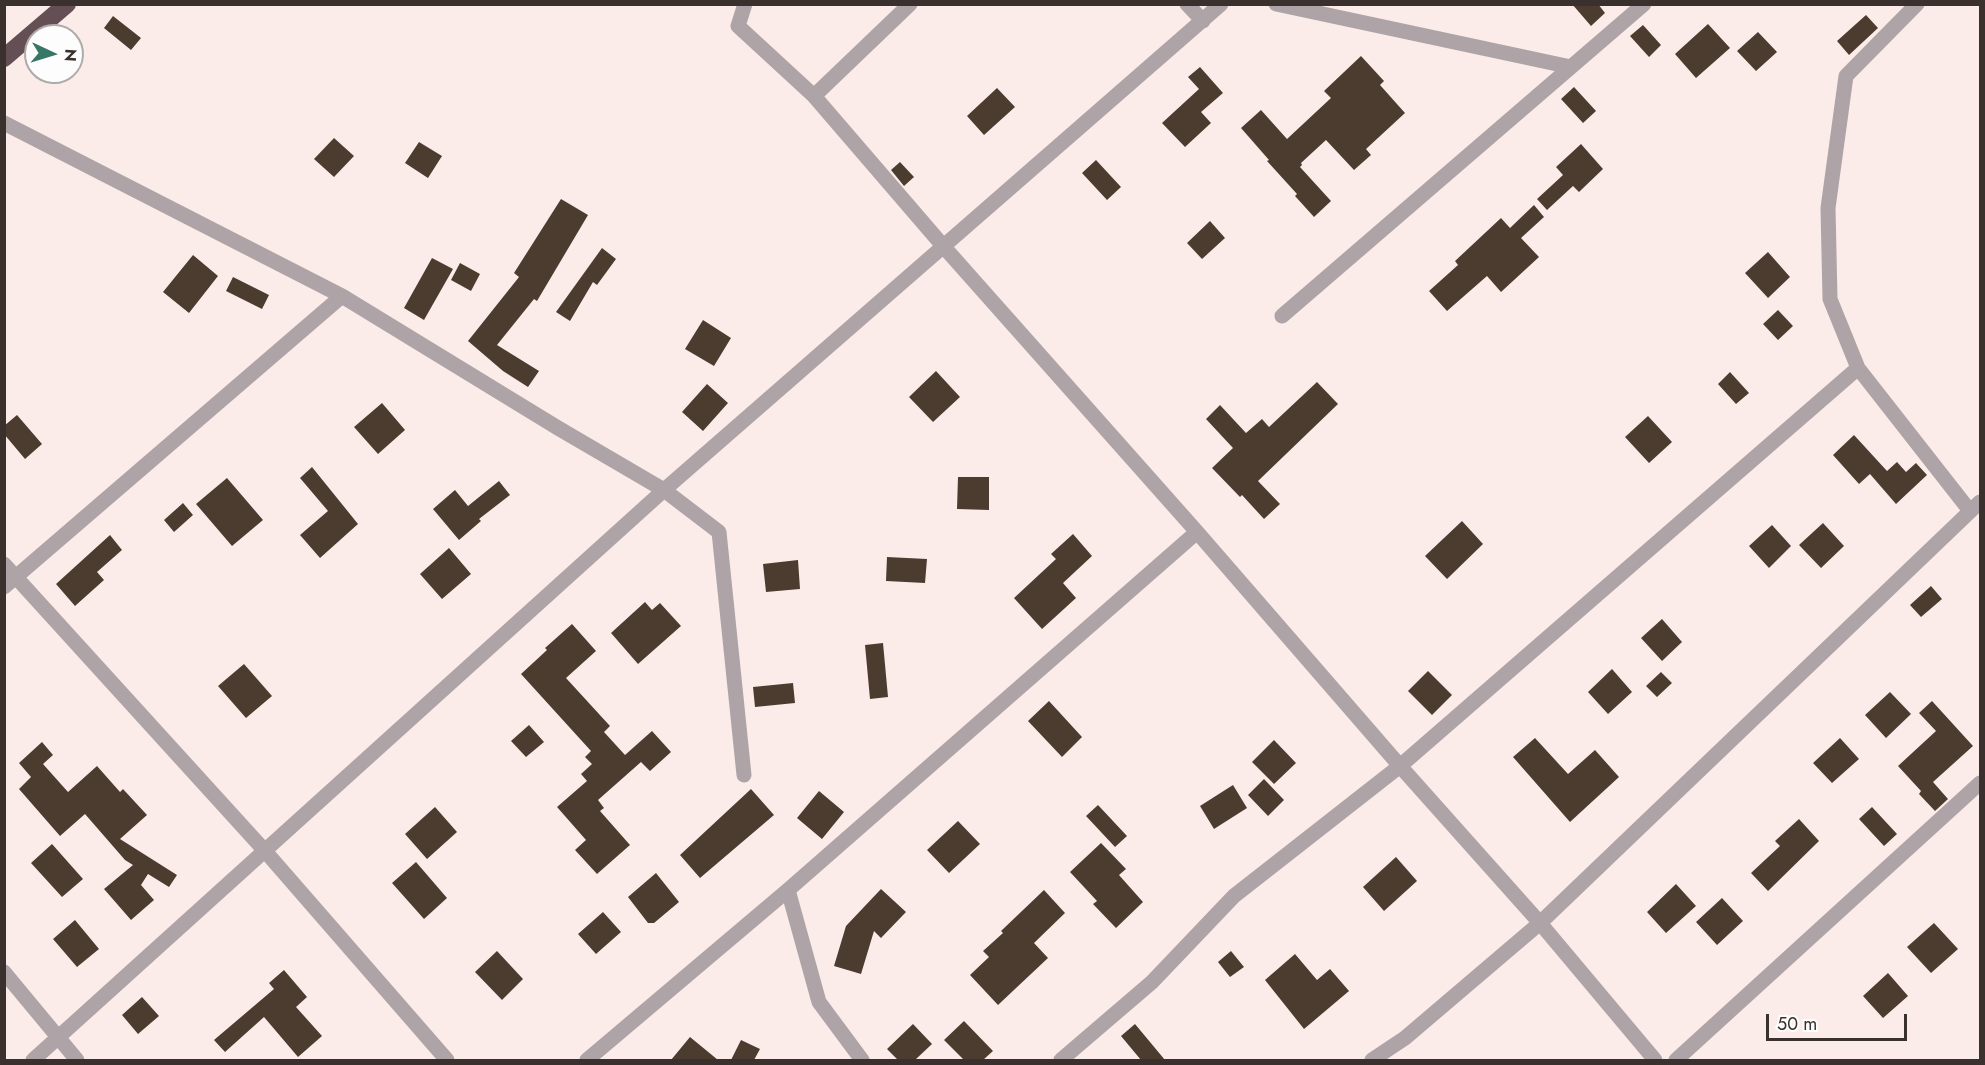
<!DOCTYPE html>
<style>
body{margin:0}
#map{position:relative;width:1985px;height:1065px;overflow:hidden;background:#fcece9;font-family:Jost,sans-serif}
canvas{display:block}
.frame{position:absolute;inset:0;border:6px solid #3a302e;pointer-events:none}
.north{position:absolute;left:24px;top:24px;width:60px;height:60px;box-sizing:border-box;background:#fdfdfd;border:2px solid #afabaa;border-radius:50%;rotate:94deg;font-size:16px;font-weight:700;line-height:24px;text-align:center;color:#3a302e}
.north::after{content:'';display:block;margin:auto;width:21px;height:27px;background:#377767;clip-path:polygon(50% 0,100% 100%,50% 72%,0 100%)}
.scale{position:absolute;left:1766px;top:1014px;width:141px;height:27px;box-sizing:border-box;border:3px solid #3a302e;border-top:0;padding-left:8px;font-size:18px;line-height:21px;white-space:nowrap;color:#3a302e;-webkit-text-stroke:4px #fdfdfd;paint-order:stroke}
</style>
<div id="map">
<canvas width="1985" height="1065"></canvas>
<div class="frame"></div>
<div class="north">N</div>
<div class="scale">50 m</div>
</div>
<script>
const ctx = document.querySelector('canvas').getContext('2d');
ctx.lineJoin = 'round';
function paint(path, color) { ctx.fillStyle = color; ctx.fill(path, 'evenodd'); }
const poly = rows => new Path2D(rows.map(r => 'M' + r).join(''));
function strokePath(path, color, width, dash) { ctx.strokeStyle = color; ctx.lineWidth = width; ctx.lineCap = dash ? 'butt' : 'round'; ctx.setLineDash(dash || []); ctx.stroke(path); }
const building = poly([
 [1572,4,1598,4,1605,13,1591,26],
 [1866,15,1878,28,1849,55,1837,41],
 [113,16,141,38,131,50,104,28],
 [1708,24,1730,48,1696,78,1675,54],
 [1643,25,1661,45,1649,57,1630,36],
 [1758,32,1777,52,1756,71,1737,51],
 [1361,56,1384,81,1380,85,1405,113,1366,149,1371,155,1354,170,1326,140,1301,163,1302,165,1300,167,1331,201,1314,217,1295,196,1297,194,1267,161,1269,160,1241,128,1261,110,1287,139,1331,98,1324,91],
 [1200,67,1223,93,1201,112,1211,123,1185,147,1162,123,1199,89,1188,77],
 [1574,87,1596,111,1583,123,1561,99],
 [997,88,1015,107,984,135,967,116],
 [334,138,354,156,334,177,314,159],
 [419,142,442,156,428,178,405,163],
 [1581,144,1603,169,1579,192,1573,186,1547,210,1537,199,1563,175,1556,167],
 [1096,160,1121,187,1107,200,1082,173],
 [900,162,914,177,904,186,891,170],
 [561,199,588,215,537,301,534,299,497,345,539,371,528,387,503,371,468,341,519,277,514,273],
 [1534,205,1544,217,1521,238,1539,257,1501,292,1487,276,1447,311,1429,291,1458,265,1455,261,1501,218,1510,228],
 [1210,221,1225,238,1202,259,1187,243],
 [602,248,616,259,597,285,593,282,570,321,556,312],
 [1768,252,1790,277,1768,298,1745,273],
 [193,255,218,276,189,313,163,292],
 [432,258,453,269,424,320,404,308],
 [460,263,480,274,471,291,451,280],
 [233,277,269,295,262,309,226,291],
 [1778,310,1793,326,1778,340,1763,324],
 [703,320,731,338,714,366,685,349],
 [936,371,960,397,933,422,909,397],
 [1730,372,1749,393,1736,404,1718,384],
 [1317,382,1338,404,1258,481,1280,504,1264,519,1242,495,1240,497,1212,468,1233,448,1206,419,1220,405,1246,433,1262,419,1269,427],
 [707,384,728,403,703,431,682,412],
 [382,403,405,430,378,454,354,427],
 [17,415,42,444,25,459,4,434,4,426],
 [1648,416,1672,442,1649,463,1625,437],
 [1854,435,1887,471,1897,462,1906,472,1916,463,1927,475,1896,504,1870,474,1859,484,1833,455],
 [312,467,358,524,320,558,300,535,328,511,300,478],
 [958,477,989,477,989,510,957,509],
 [227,478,263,520,232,546,196,504],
 [499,481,510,495,479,519,481,521,459,540,433,509,455,490,468,506],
 [183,503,193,515,174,532,164,520],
 [1462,521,1483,544,1447,579,1425,556],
 [1823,523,1844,546,1821,568,1799,545],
 [1772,525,1791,546,1769,568,1749,546],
 [1073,534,1092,556,1063,583,1076,598,1042,629,1014,598,1056,559,1051,554],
 [110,535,122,550,97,572,104,580,75,606,56,584],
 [449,548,471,574,442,599,420,574],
 [887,557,927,559,925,583,886,581],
 [798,560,800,589,766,592,763,564],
 [1931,586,1942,599,1921,617,1910,605],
 [645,602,652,610,660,603,681,626,638,664,611,633],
 [1662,619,1682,642,1662,661,1641,638],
 [572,624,596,651,566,678,610,726,604,732,625,755,652,731,671,752,650,771,641,762,598,800,604,808,600,811,630,845,597,874,575,850,586,840,557,807,587,781,581,774,592,764,585,757,591,751,521,674,547,650,545,648],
 [883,643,888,697,870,699,865,645],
 [244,664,272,696,246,718,218,686],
 [1612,669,1632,692,1608,714,1588,692],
 [1428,671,1452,695,1432,715,1408,691],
 [1661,672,1672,683,1657,697,1646,686],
 [793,683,795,703,755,707,753,687],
 [1890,692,1911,714,1886,738,1865,715],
 [1049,701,1082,737,1062,757,1028,721],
 [1932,701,1973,746,1933,782,1948,799,1935,811,1919,794,1921,791,1898,766,1936,731,1919,713],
 [529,725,544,742,526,757,511,741],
 [1535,738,1568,774,1595,750,1619,777,1570,822,1513,757],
 [1840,738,1859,759,1832,783,1813,763],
 [1274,740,1296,763,1274,784,1252,762],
 [42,742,53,755,43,764,68,792,97,766,120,792,123,789,147,815,120,839,177,875,169,887,148,874,141,885,154,900,131,920,104,889,133,865,125,860,85,814,60,836,19,789,31,777,19,763],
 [1264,779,1284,800,1268,816,1248,795],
 [1233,785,1247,808,1214,829,1200,806],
 [751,789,774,815,700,878,680,855],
 [819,791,844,812,822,839,797,818],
 [1098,805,1127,836,1115,847,1086,816],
 [435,807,457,832,427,859,405,834],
 [1872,807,1897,834,1884,846,1859,819],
 [1799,819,1819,841,1768,891,1751,873,1780,846,1775,841],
 [958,821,980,844,949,873,927,850],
 [1101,843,1126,869,1119,875,1143,902,1116,928,1093,904,1097,901,1070,872],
 [52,844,83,879,62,897,31,863],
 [1396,857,1417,881,1384,911,1363,887],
 [416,862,447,898,424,919,392,883],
 [656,873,679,902,654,923,648,923,628,897],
 [1676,884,1696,906,1666,933,1647,912],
 [881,889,906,912,881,938,874,931,861,974,834,966,846,926],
 [1044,890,1065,913,1034,943,1048,958,998,1005,970,975,989,957,983,951,1003,933,1001,931],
 [1722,898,1743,921,1717,945,1696,922],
 [603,912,621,932,596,954,578,934],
 [75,920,99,949,77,967,53,939],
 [1934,923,1958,949,1931,973,1907,947],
 [497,951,523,979,502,1000,475,972],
 [1231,951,1244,967,1230,977,1218,962],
 [1295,954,1317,980,1330,969,1349,991,1304,1029,1265,980],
 [284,970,307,997,296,1007,322,1036,298,1057,264,1017,225,1052,214,1040,274,989,269,983],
 [1888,973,1908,996,1883,1018,1863,996],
 [142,997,159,1016,138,1034,122,1015],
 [964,1021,993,1051,983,1060,964,1060,944,1040],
 [913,1024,932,1044,915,1060,898,1060,887,1049],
 [1135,1024,1165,1060,1141,1060,1121,1036],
 [690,1037,718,1060,671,1060],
 [741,1040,760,1049,754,1060,731,1060]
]);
const minor = poly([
 [745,4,738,26,814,96,944,247,1197,532,1400,766,1540,923,1655,1060],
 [1187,4,1203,21],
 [1276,4,1571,67],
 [1917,4,1846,76,1828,208,1830,299,1858,368,1970,511],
 [814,96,910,4],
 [4,123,342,296,558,428,664,490,719,532,744,775],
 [1282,316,1644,4],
 [4,564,265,851,447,1060],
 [4,587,342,296],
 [788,890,819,1002,862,1060],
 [4,972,77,1060],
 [33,1060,664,490,1221,4],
 [587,1060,788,890,1197,532],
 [1061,1060,1152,982,1234,896,1400,766,1858,368],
 [1372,1060,1405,1038,1540,923,1980,502],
 [1676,1060,1980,783]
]);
const highway = poly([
 [4,58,67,4]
]);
paint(building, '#4c3c30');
strokePath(minor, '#aea4a7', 15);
strokePath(highway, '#644f55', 18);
</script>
